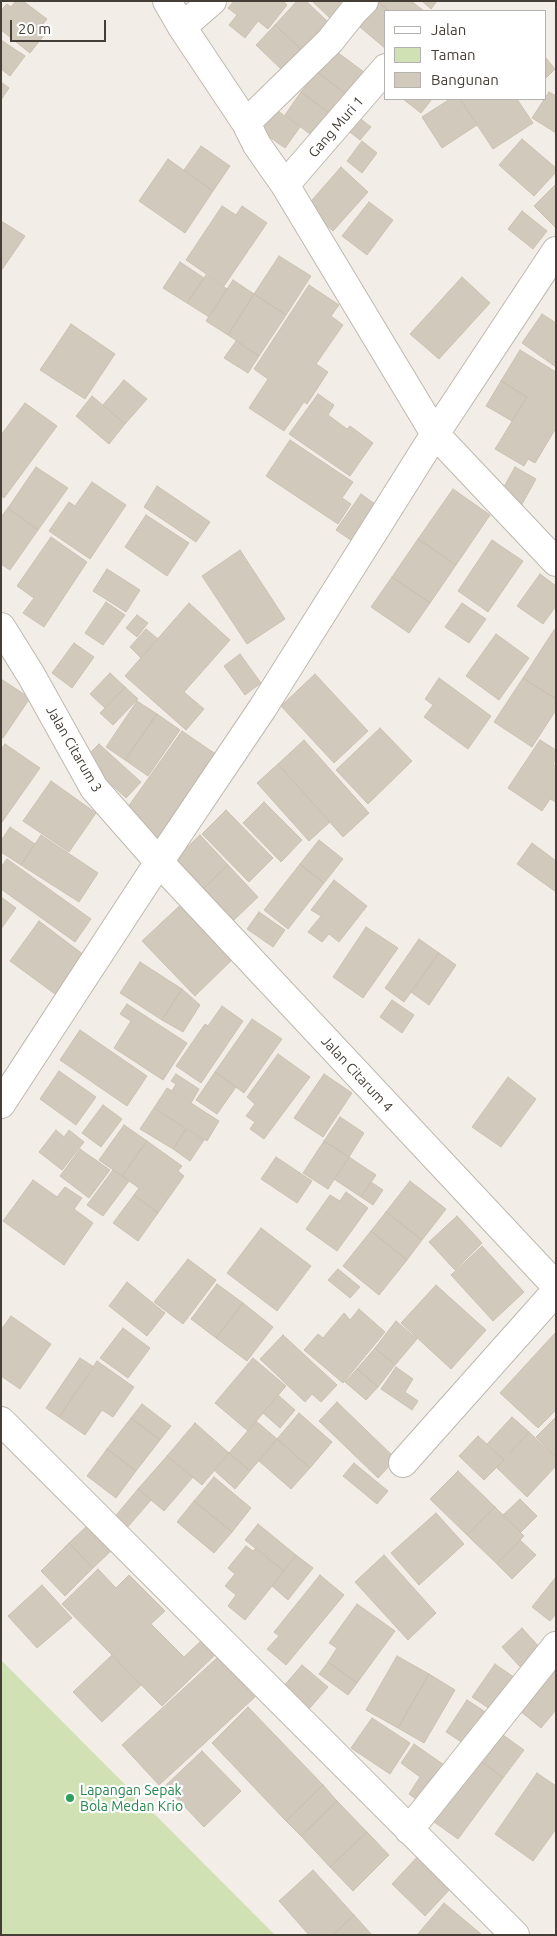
<!DOCTYPE html>
<style>
body{margin:0}
#map{position:relative;width:557px;height:1936px;overflow:hidden;background:#f2eee7;font-family:Ubuntu,sans-serif}
canvas{display:block}
.frame{position:absolute;inset:0;border:2px solid #443e37;pointer-events:none}
.legend{position:absolute;left:384px;top:10px;width:162px;height:90px;box-sizing:border-box;background:#fff;border:1px solid #b4b2af;margin:0;padding:6px 9px;list-style:none;font-size:15px;color:#443e37}
.legend li{display:flex;align-items:center;gap:10px;height:25px}
.legend b{width:25px;border:1px solid #b4b2af}
.scale{position:absolute;left:10px;top:20px;width:96px;height:22px;box-sizing:border-box;border:2px solid #443e37;border-top:0;padding-left:6px;font-size:15px;line-height:18px;white-space:nowrap;color:#443e37;-webkit-text-stroke:4px #fff;paint-order:stroke}
</style>
<div id="map">
<canvas width="557" height="1936"></canvas>
<div class="frame"></div>
<ul class="legend">
<li><b style="height:6px;background:#fff"></b>Jalan</li>
<li><b style="height:14px;background:#d0e2b3"></b>Taman</li>
<li><b style="height:14px;background:#d2c9bd"></b>Bangunan</li>
</ul>
<div class="scale">20 m</div>
</div>
<script>
const ctx = document.querySelector('canvas').getContext('2d');
ctx.lineJoin = 'round';
function paint(path, color) { ctx.fillStyle = color; ctx.fill(path, 'evenodd'); }
const poly = rows => new Path2D(rows.map(r => 'M' + r).join(''));
function strokePath(path, color, width, dash) { ctx.strokeStyle = color; ctx.lineWidth = width; ctx.lineCap = dash ? 'butt' : 'round'; ctx.setLineDash(dash || []); ctx.stroke(path); }
function label(font, color, halo, rows, align = 'center') {
  ctx.font = font + ' Ubuntu,sans-serif'; ctx.lineWidth = 4.5; ctx.setLineDash([]); ctx.textBaseline = 'middle'; ctx.strokeStyle = halo; ctx.fillStyle = color; for (const [text, x, y, turn = 0] of rows) {
    ctx.save(); ctx.translate(x, y); ctx.rotate((+turn || 0) * Math.PI / 180); ctx.textAlign = isNaN(turn) ? turn : align; if (halo) ctx.strokeText(text, 0, 0); ctx.fillText(text, 0, 0); ctx.restore();
  }
}
const green = poly([
 [1,1660,275,1935,1,1935]
]);
const building = poly([
 [16,1,23,1,47,19,39,29,45,34,30,53,1,30,1,10,7,4,11,7,16,1],
 [234,1,283,1,287,5,268,29,258,21,245,38,229,25,237,15,228,8,234,1],
 [297,1,306,1,328,22,302,50,275,25,297,1],
 [312,1,350,1,332,20,312,1],
 [377,1,389,11,386,11,386,49,354,22,377,1],
 [377,1,411,1,424,11,389,11,377,1],
 [422,1,437,1,431,9,422,1],
 [275,25,302,50,283,71,256,45,275,25],
 [1,40,25,56,10,76,1,69,1,40],
 [333,49,368,75,351,98,317,72,333,49],
 [546,58,555,69,546,78,546,58],
 [317,72,351,98,336,118,301,92,317,72],
 [1,82,9,88,1,100,1,82],
 [301,92,336,118,319,141,285,115,301,92],
 [549,92,556,96,556,133,532,118,549,92],
 [403,99,432,99,421,113,403,99],
 [450,99,460,99,477,125,442,148,422,117,450,99],
 [460,99,517,99,533,123,493,149,460,99],
 [274,108,300,127,285,148,258,129,274,108],
 [357,116,371,127,360,140,346,129,357,116],
 [522,139,556,168,556,172,534,196,499,165,522,139],
 [362,141,377,153,362,173,347,161,362,141],
 [201,146,230,166,213,191,184,170,201,146],
 [168,159,213,191,185,233,139,201,168,159],
 [341,167,368,192,333,231,306,207,341,167],
 [556,184,556,227,555,227,534,206,556,184],
 [369,202,393,220,367,255,342,236,369,202],
 [222,206,236,215,242,206,267,223,224,286,186,260,222,206],
 [522,211,547,231,533,249,508,229,522,211],
 [1,221,25,236,1,271,1,221],
 [279,256,311,276,286,315,254,294,279,256],
 [180,262,204,278,187,303,163,288,180,262],
 [206,275,227,289,209,317,187,303,206,275],
 [462,277,490,303,439,359,410,334,462,277],
 [233,280,254,294,228,335,206,321,233,280],
 [309,285,339,305,331,316,343,325,316,364,328,372,307,404,304,402,284,431,249,408,268,379,254,369,309,285],
 [254,294,286,315,259,356,228,335,254,294],
 [542,314,556,323,556,367,522,343,542,314],
 [71,324,115,354,85,399,40,370,71,324],
 [236,341,259,356,248,373,224,358,236,341],
 [520,350,556,372,556,428,535,463,528,459,524,466,495,449,527,397,501,381,520,350],
 [124,380,147,399,125,424,103,405,124,380],
 [501,381,527,397,512,421,486,406,501,381],
 [318,394,334,405,328,415,347,429,350,426,373,443,350,476,289,434,318,394],
 [92,396,125,424,109,444,76,416,92,396],
 [25,403,57,426,4,498,1,496,1,435,25,403],
 [290,440,353,482,342,498,351,504,338,524,266,476,290,440],
 [36,467,68,488,38,530,8,508,36,467],
 [515,467,536,479,521,506,500,494,515,467],
 [92,482,126,505,90,559,49,531,69,502,75,506,92,482],
 [157,486,210,522,196,542,144,507,157,486],
 [453,489,490,515,456,565,418,539,453,489],
 [361,494,382,509,358,545,336,530,361,494],
 [8,508,38,530,10,570,1,564,1,517,8,508],
 [146,515,189,543,167,576,125,547,146,515],
 [51,537,87,562,44,627,23,613,34,598,17,586,51,537],
 [418,539,456,565,430,603,392,577,418,539],
 [492,540,523,561,488,612,458,591,492,540],
 [240,550,285,619,247,644,202,576,240,550],
 [107,569,140,590,126,612,93,591,107,569],
 [540,574,556,586,556,606,543,624,517,606,540,574],
 [392,577,430,603,409,633,371,607,392,577],
 [106,602,125,615,103,645,85,633,106,602],
 [189,603,230,640,184,692,204,709,186,730,125,676,189,603],
 [462,603,486,619,469,643,445,627,462,603],
 [137,615,148,623,137,637,126,628,137,615],
 [146,629,158,639,141,658,130,647,146,629],
 [554,630,556,631,556,699,523,678,554,630],
 [496,634,529,658,499,700,466,676,496,634],
 [74,643,94,657,72,688,52,673,74,643],
 [240,654,261,683,245,695,224,666,240,654],
 [110,673,125,687,105,708,90,694,110,673],
 [315,674,368,731,334,763,281,706,315,674],
 [439,678,491,716,468,749,424,717,433,705,425,699,439,678],
 [523,678,556,699,556,710,532,747,494,722,523,678],
 [1,679,30,698,3,738,1,737,1,679],
 [125,687,138,699,113,725,100,713,125,687],
 [137,701,157,714,125,760,106,747,137,701],
 [157,714,180,730,148,776,125,760,157,714],
 [380,728,412,761,368,804,336,770,380,728],
 [182,731,217,755,158,839,123,814,182,731],
 [304,740,369,813,343,837,278,764,304,740],
 [540,740,556,750,556,760,553,764,556,766,556,802,550,799,542,811,508,788,540,740],
 [5,744,40,768,2,822,1,749,5,744],
 [99,744,141,782,126,798,84,759,99,744],
 [278,764,330,822,309,841,257,783,278,764],
 [51,781,96,813,69,852,23,821,51,781],
 [264,802,302,840,281,862,243,823,264,802],
 [226,810,273,858,249,882,202,834,226,810],
 [10,827,35,844,21,865,1,852,1,841,10,827],
 [41,835,98,873,79,902,21,865,41,835],
 [200,835,228,865,204,888,176,858,200,835],
 [319,840,343,859,324,883,300,864,319,840],
 [532,843,555,860,556,858,556,892,517,864,532,843],
 [7,859,91,919,75,942,1,889,1,867,7,859],
 [300,864,324,883,288,929,264,910,300,864],
 [228,865,258,897,234,920,204,888,228,865],
 [334,880,367,906,339,942,329,934,322,942,308,932,321,916,311,910,334,880],
 [1,897,16,908,1,929,1,897],
 [189,897,241,951,195,996,142,941,189,897],
 [259,912,285,930,273,947,247,929,259,912],
 [39,921,84,955,55,994,10,961,39,921],
 [366,927,398,948,363,998,333,977,366,927],
 [419,939,439,953,404,1002,385,988,419,939],
 [439,953,456,965,429,1005,411,992,439,953],
 [140,962,182,989,162,1020,120,993,140,962],
 [182,989,200,1005,183,1032,162,1020,182,989],
 [392,1000,414,1015,402,1033,380,1017,392,1000],
 [127,1004,187,1043,163,1080,114,1048,131,1021,120,1014,127,1004],
 [222,1006,243,1021,201,1083,176,1066,205,1024,208,1026,222,1006],
 [252,1019,282,1039,244,1093,215,1072,252,1019],
 [80,1030,147,1076,127,1106,60,1060,80,1030],
 [278,1054,310,1077,264,1139,250,1129,255,1122,246,1116,255,1104,247,1097,278,1054],
 [59,1071,96,1097,76,1125,40,1099,59,1071],
 [215,1072,236,1087,217,1114,196,1100,215,1072],
 [176,1074,199,1089,191,1103,219,1121,207,1141,154,1108,167,1088,172,1091,176,1084,171,1081,176,1074],
 [324,1074,352,1093,323,1137,294,1118,324,1074],
 [508,1077,536,1099,501,1147,472,1127,508,1077],
 [103,1105,122,1119,101,1147,82,1133,103,1105],
 [154,1108,186,1129,173,1149,140,1129,154,1108],
 [340,1117,364,1133,349,1157,324,1141,340,1117],
 [124,1125,147,1141,122,1176,99,1160,124,1125],
 [186,1129,204,1140,190,1161,173,1149,186,1129],
 [56,1130,64,1137,69,1130,84,1142,62,1170,39,1152,56,1130],
 [147,1141,182,1166,178,1171,184,1176,158,1213,134,1195,139,1188,122,1176,147,1141],
 [324,1141,349,1157,328,1189,303,1173,324,1141],
 [80,1149,110,1170,89,1198,60,1176,80,1149],
 [276,1157,312,1181,297,1203,261,1179,276,1157],
 [349,1157,376,1175,361,1197,334,1179,349,1157],
 [113,1170,129,1181,103,1216,87,1205,113,1170],
 [33,1180,57,1197,65,1187,82,1198,74,1209,93,1223,64,1265,3,1221,33,1180],
 [410,1181,446,1209,422,1240,386,1212,410,1181],
 [371,1182,383,1190,373,1205,361,1197,371,1182],
 [346,1192,368,1208,337,1251,306,1229,330,1195,340,1201,346,1192],
 [134,1195,158,1213,138,1241,113,1223,134,1195],
 [386,1212,422,1240,407,1260,371,1231,386,1212],
 [457,1216,482,1243,455,1270,429,1242,457,1216],
 [261,1228,311,1266,277,1311,227,1273,261,1228],
 [371,1231,407,1260,379,1295,343,1266,371,1231],
 [482,1246,524,1292,493,1321,451,1275,482,1246],
 [188,1259,216,1280,183,1324,154,1302,188,1259],
 [338,1269,360,1287,350,1298,328,1280,338,1269],
 [127,1282,165,1313,147,1336,109,1306,127,1282],
 [217,1284,243,1303,216,1338,191,1319,217,1284],
 [436,1285,486,1330,451,1369,401,1323,436,1285],
 [243,1303,273,1327,247,1361,216,1338,243,1303],
 [359,1309,385,1332,343,1383,304,1350,318,1334,323,1338,344,1313,350,1320,359,1309],
 [11,1316,51,1344,20,1389,1,1376,1,1330,11,1316],
 [396,1321,417,1339,395,1365,375,1348,396,1321],
 [123,1328,150,1348,128,1378,100,1358,123,1328],
 [556,1332,556,1410,538,1428,500,1393,556,1332],
 [283,1335,337,1385,321,1402,312,1394,305,1402,260,1359,283,1335],
 [375,1348,395,1365,378,1387,357,1369,375,1348],
 [80,1358,94,1367,59,1417,46,1408,80,1358],
 [253,1358,286,1386,248,1431,215,1403,253,1358],
 [97,1361,134,1387,113,1417,102,1410,85,1435,59,1417,97,1361],
 [396,1367,413,1379,405,1392,418,1401,412,1410,381,1389,396,1367],
 [357,1369,378,1387,366,1400,345,1382,357,1369],
 [278,1395,295,1410,280,1428,263,1413,278,1395],
 [337,1402,396,1459,378,1478,319,1421,337,1402],
 [142,1404,171,1426,160,1440,131,1418,142,1404],
 [299,1413,332,1442,310,1468,277,1439,299,1413],
 [512,1417,529,1432,504,1460,487,1444,512,1417],
 [556,1417,556,1457,536,1437,556,1417],
 [131,1418,160,1440,136,1471,107,1449,131,1418],
 [256,1421,277,1439,250,1471,229,1453,256,1421],
 [195,1423,229,1453,202,1485,167,1456,195,1423],
 [529,1432,556,1458,556,1466,527,1497,496,1467,529,1432],
 [478,1436,504,1460,484,1480,459,1456,478,1436],
 [277,1439,310,1468,291,1489,259,1461,277,1439],
 [107,1449,136,1471,116,1498,87,1476,107,1449],
 [229,1453,250,1471,235,1489,214,1470,229,1453],
 [167,1456,193,1477,164,1511,138,1489,167,1456],
 [354,1463,388,1491,377,1504,343,1476,354,1463],
 [458,1471,495,1507,467,1535,430,1499,458,1471],
 [214,1477,251,1508,232,1532,194,1501,214,1477],
 [138,1489,151,1500,126,1529,113,1519,138,1489],
 [520,1499,537,1516,521,1532,503,1515,520,1499],
 [194,1501,232,1532,214,1553,177,1522,194,1501],
 [495,1507,524,1536,497,1564,467,1535,495,1507],
 [436,1513,464,1544,419,1585,391,1553,436,1513],
 [258,1524,296,1555,284,1571,245,1540,258,1524],
 [88,1525,112,1550,93,1568,69,1543,88,1525],
 [520,1540,536,1555,512,1579,497,1564,520,1540],
 [69,1543,93,1568,65,1596,41,1571,69,1543],
 [246,1546,253,1551,256,1548,284,1571,245,1620,228,1606,236,1595,225,1586,235,1574,228,1568,246,1546],
 [296,1555,313,1568,288,1600,272,1586,296,1555],
 [384,1555,436,1613,408,1640,355,1582,384,1555],
 [98,1569,116,1588,129,1575,165,1611,151,1624,184,1657,203,1639,217,1653,162,1706,62,1604,98,1569],
 [320,1575,344,1595,286,1665,267,1649,279,1636,274,1632,320,1575],
 [556,1577,556,1614,550,1621,532,1607,556,1577],
 [42,1585,72,1618,37,1648,8,1616,42,1585],
 [357,1604,395,1631,357,1683,328,1662,337,1648,329,1643,357,1604],
 [522,1628,542,1650,522,1669,502,1647,522,1628],
 [112,1655,141,1685,102,1722,73,1692,112,1655],
 [397,1656,429,1674,398,1728,366,1710,397,1656],
 [556,1656,556,1710,541,1728,515,1707,556,1656],
 [218,1657,255,1697,159,1785,122,1745,218,1657],
 [328,1662,357,1683,348,1695,319,1674,328,1662],
 [495,1664,518,1680,496,1713,472,1697,495,1664],
 [302,1665,328,1687,309,1709,283,1687,302,1665],
 [429,1674,455,1690,424,1743,398,1728,429,1674],
 [467,1700,487,1713,466,1745,446,1732,467,1700],
 [248,1707,323,1785,286,1821,212,1743,248,1707],
 [372,1718,410,1743,390,1774,351,1748,372,1718],
 [496,1730,524,1750,503,1778,476,1757,496,1730],
 [414,1744,447,1767,423,1804,409,1794,420,1777,401,1763,414,1744],
 [202,1751,241,1791,204,1827,165,1786,202,1751],
 [476,1757,503,1778,458,1839,430,1819,476,1757],
 [537,1773,556,1786,556,1829,533,1861,495,1834,537,1773],
 [323,1785,337,1801,301,1836,286,1821,323,1785],
 [337,1801,367,1832,330,1867,301,1836,337,1801],
 [367,1832,389,1855,353,1891,330,1867,367,1832],
 [419,1855,452,1887,425,1916,392,1884,419,1855],
 [313,1870,354,1915,333,1935,309,1935,279,1901,313,1870],
 [444,1903,481,1934,480,1935,417,1935,444,1903],
 [354,1915,372,1935,333,1935,354,1915]
]);
const street = poly([
 [167,1,182,27,246,123,257,145,285,185,435,434,556,562],
 [182,27,212,1],
 [246,123,330,41,353,12,364,1],
 [285,185,386,68],
 [1,627,31,675,94,788,159,862,556,1286],
 [1,1104,159,862,262,709,435,434,556,251],
 [1,1421,515,1935],
 [403,1463,556,1291],
 [409,1830,556,1646]
]);
const markers = [
 [70,1798,5,"#2e9e5b"]
];
const streetNames = [
 ["Gang Muri 1",336,127,-49],
 ["Jalan Citarum 3",74,749,60],
 ["Jalan Citarum 4",357,1074,47]
];
const leisureNames = [
 ["Lapangan Sepak",80,1790],
 ["Bola Medan Krio",80,1806]
];
paint(green, '#d0e2b3');
paint(building, '#d2c9bd');
strokePath(building, '#ccc0b1', 1);
strokePath(street, '#bfb8ad', 30);
strokePath(street, '#fff', 28);
for (const [x, y, r, color] of markers) { const dot = new Path2D(); dot.arc(x, y, r, 0, 2 * Math.PI); ctx.fillStyle = color; ctx.fill(dot); strokePath(dot, '#fff', 2); }
label('14px', '#443e37', '#fff', streetNames);
label('14px', '#27864d', '#fff', leisureNames, 'left');
</script>
